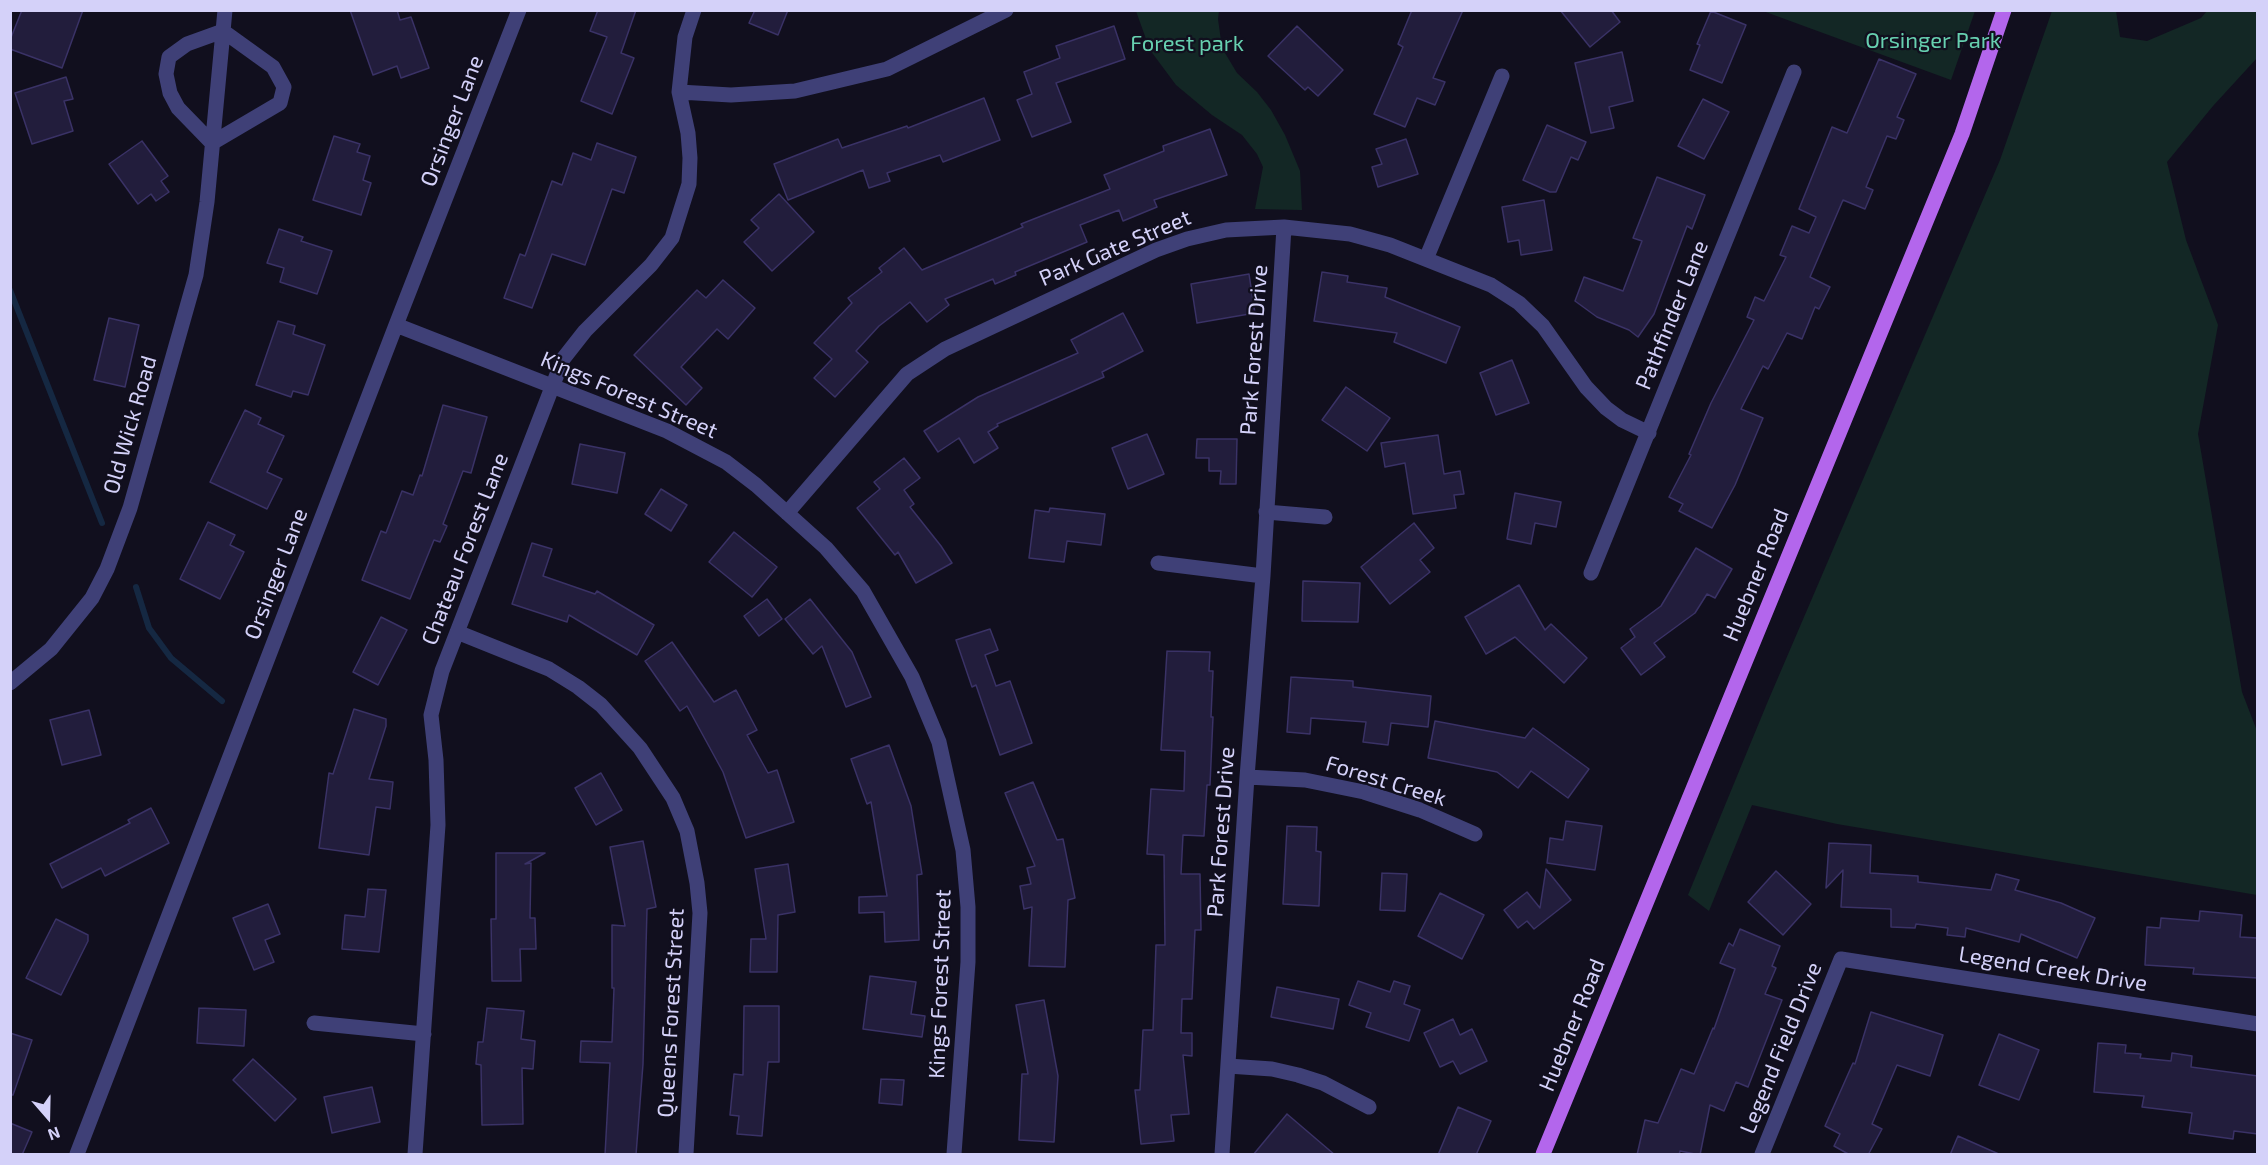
<!DOCTYPE html>
<style>
body{margin:0}
#map{position:relative;width:2268px;height:1165px;overflow:hidden;background:#110f1e;font-family:"Exo 2",sans-serif}
canvas{display:block}
.frame{position:absolute;inset:0;border:12px solid #d4d1f9;pointer-events:none}
.north{position:absolute;left:18px;top:1087px;width:60px;height:60px;-webkit-text-stroke:4px #110f1e;paint-order:stroke;rotate:160deg;font-size:16px;font-weight:700;line-height:24px;text-align:center;color:#d4d1f9}
.north::after{content:'';display:block;margin:auto;width:21px;height:27px;background:#d4d1f9;clip-path:polygon(50% 0,100% 100%,50% 72%,0 100%)}
</style>
<div id="map">
<canvas width="2268" height="1165"></canvas>
<div class="frame"></div>
<div class="north">N</div>
</div>
<script>
const ctx = document.querySelector('canvas').getContext('2d');
ctx.lineJoin = 'round';
function paint(path, color) { ctx.fillStyle = color; ctx.fill(path, 'evenodd'); }
const poly = rows => new Path2D(rows.map(r => 'M' + r).join(''));
function strokePath(path, color, width, dash) { ctx.strokeStyle = color; ctx.lineWidth = width; ctx.lineCap = dash ? 'butt' : 'round'; ctx.setLineDash(dash || []); ctx.stroke(path); }
function label(font, color, halo, rows, align = 'center') {
  ctx.font = font + ' "Exo 2",sans-serif'; ctx.lineWidth = 4.5; ctx.setLineDash([]); ctx.textBaseline = 'middle'; ctx.strokeStyle = halo; ctx.fillStyle = color; for (const [text, x, y, turn = 0] of rows) {
    ctx.save(); ctx.translate(x, y); ctx.rotate((+turn || 0) * Math.PI / 180); ctx.textAlign = isNaN(turn) ? turn : align; if (halo) ctx.strokeText(text, 0, 0); ctx.fillText(text, 0, 0); ctx.restore();
  }
}
const green = poly([
 [1136,11,1219,11,1218,19,1222,48,1237,73,1257,92,1271,110,1285,135,1300,171,1302,210,1255,209,1263,167,1257,154,1242,135,1212,115,1176,85,1150,50],
 [1763,11,1975,11,1951,80],
 [2052,11,2116,11,2120,37,2147,41,2201,18,2207,11,2257,11,2257,58,2213,106,2167,162,2186,240,2218,325,2198,434,2242,692,2257,731,2257,895,1837,824,1752,805,1709,911,1688,895,1768,701,2000,160]
]);
const stream = poly([
 [10,290,102,523],
 [136,587,149,628,171,658,222,701]
]);
const building = poly([
 [22,10,83,10,62,68,10,49,10,40,22,10],
 [350,10,397,10,400,20,411,17,429,68,401,78,397,66,373,75,350,10],
 [598,10,636,10,621,53,634,58,612,114,581,101,607,37,590,31,598,10],
 [755,10,788,10,778,35,749,23,755,10],
 [1412,10,1463,10,1433,78,1445,82,1435,105,1417,98,1405,127,1374,114,1403,47,1398,44,1412,10],
 [1560,10,1611,10,1620,22,1590,47,1560,10],
 [1711,11,1746,25,1722,83,1690,70,1700,45,1697,44,1711,11],
 [1114,26,1125,59,1056,83,1071,122,1032,137,1017,100,1032,94,1024,72,1060,58,1056,46,1114,26],
 [1297,26,1343,70,1318,96,1308,87,1305,90,1268,56,1297,26],
 [1622,52,1633,101,1609,107,1614,128,1591,133,1575,63,1622,52],
 [1879,59,1916,74,1897,117,1904,120,1896,139,1887,136,1866,187,1873,190,1865,209,1843,200,1810,277,1830,287,1819,309,1815,307,1802,339,1787,333,1768,369,1763,366,1741,409,1763,418,1735,485,1712,528,1679,511,1683,504,1669,497,1691,455,1689,454,1711,403,1754,320,1747,317,1755,297,1764,301,1786,257,1780,255,1792,226,1809,233,1816,217,1799,209,1832,127,1847,133,1879,59],
 [66,77,73,99,64,101,73,131,32,144,15,93,66,77],
 [984,98,1000,140,943,162,940,155,887,173,890,181,869,188,863,170,788,200,774,164,838,139,842,148,907,126,908,128,984,98],
 [1703,99,1729,112,1704,159,1678,146,1703,99],
 [1547,125,1586,142,1578,160,1571,157,1556,192,1550,192,1523,180,1547,125],
 [1210,129,1227,175,1154,200,1157,207,1123,221,1119,210,1080,225,1087,242,1015,272,1016,275,995,284,993,279,945,299,949,305,927,322,910,302,879,326,856,351,868,362,835,397,814,378,832,359,814,343,852,303,848,298,882,272,879,268,904,248,922,270,1023,227,1021,224,1110,189,1104,175,1164,151,1163,146,1210,129],
 [334,136,360,144,357,152,370,156,363,180,371,183,361,215,313,200,334,136],
 [1406,139,1418,174,1378,187,1372,167,1382,164,1376,149,1406,139],
 [142,141,168,176,161,181,169,192,156,201,151,194,138,204,109,164,142,141],
 [597,143,636,157,624,193,612,189,585,265,552,254,532,308,504,298,520,254,525,256,552,181,562,185,573,153,591,160,597,143],
 [1657,177,1705,195,1692,229,1687,226,1654,314,1638,337,1629,330,1597,317,1575,301,1584,277,1623,291,1642,241,1633,238,1657,177],
 [779,194,814,232,772,271,744,242,759,228,751,220,779,194],
 [1544,200,1552,250,1521,255,1519,240,1508,242,1502,207,1544,200],
 [279,229,303,237,301,241,332,251,317,294,280,282,284,268,267,263,279,229],
 [1322,272,1348,276,1347,282,1387,288,1385,297,1460,327,1446,363,1394,342,1397,333,1314,321,1322,272],
 [1249,274,1255,313,1197,323,1191,284,1249,274],
 [723,280,755,308,728,339,717,329,681,367,702,388,686,405,634,355,697,290,706,298,723,280],
 [1123,313,1143,351,1102,372,1104,377,997,424,998,426,988,432,998,448,974,463,959,438,938,452,924,431,978,397,1078,353,1071,340,1123,313],
 [109,318,139,325,125,387,94,380,109,318],
 [278,321,295,326,293,334,325,345,308,395,293,391,291,397,256,385,278,321],
 [1512,360,1529,403,1496,415,1480,373,1512,360],
 [1346,387,1390,418,1367,451,1322,420,1346,387],
 [443,405,487,417,471,473,463,471,443,524,447,526,440,542,434,540,410,599,362,580,381,531,386,533,402,491,413,495,420,475,422,476,443,405],
 [245,410,261,418,258,424,284,436,267,472,282,479,267,509,210,482,245,410],
 [1147,434,1164,474,1128,489,1112,448,1147,434],
 [1438,435,1444,474,1460,471,1464,494,1454,495,1456,508,1413,514,1405,463,1385,467,1381,443,1438,435],
 [1197,439,1237,439,1236,484,1220,484,1221,471,1209,471,1209,458,1196,458,1197,439],
 [580,444,625,453,617,493,572,484,580,444],
 [904,458,920,478,904,490,914,504,910,507,941,546,952,563,916,583,898,552,895,555,857,508,880,489,874,482,904,458],
 [661,489,687,505,671,531,645,514,661,489],
 [1515,493,1561,502,1556,527,1535,523,1531,544,1507,539,1515,493],
 [1050,508,1105,514,1101,545,1067,541,1064,562,1029,558,1035,510,1049,512,1050,508],
 [208,522,235,535,230,545,244,552,220,599,180,579,208,522],
 [1414,523,1434,548,1420,560,1430,572,1390,604,1361,567,1414,523],
 [734,532,777,567,752,597,709,562,734,532],
 [532,543,552,549,543,576,595,594,597,591,654,625,637,655,569,615,567,622,512,604,532,543],
 [1696,548,1732,569,1715,598,1707,594,1695,613,1654,643,1665,657,1641,675,1621,648,1635,637,1630,629,1661,606,1696,548],
 [1303,581,1360,583,1358,622,1302,621,1303,581],
 [1519,585,1545,630,1551,624,1587,658,1564,683,1515,637,1486,654,1465,617,1519,585],
 [767,599,782,619,759,636,744,616,767,599],
 [810,599,852,652,871,697,846,707,822,646,813,654,785,619,810,599],
 [381,617,407,630,378,685,353,672,381,617],
 [990,629,998,650,985,655,996,686,1010,681,1032,743,1000,755,976,685,972,687,956,640,990,629],
 [672,642,714,702,736,690,757,730,747,735,768,773,777,770,794,822,746,838,723,772,687,706,680,711,645,661,672,642],
 [1167,651,1210,652,1209,671,1213,671,1211,717,1213,717,1210,785,1207,785,1204,836,1183,835,1181,874,1200,874,1201,930,1195,930,1192,999,1182,999,1181,1033,1192,1033,1192,1056,1183,1055,1189,1114,1171,1115,1174,1141,1141,1144,1135,1090,1140,1090,1143,1030,1153,1030,1156,945,1165,945,1164,855,1147,854,1151,789,1184,791,1185,751,1161,750,1167,651],
 [1291,677,1353,681,1353,687,1431,696,1428,727,1391,723,1388,745,1363,742,1366,722,1311,718,1310,734,1287,732,1291,677],
 [354,709,386,719,386,726,369,779,393,782,390,809,376,807,369,855,319,848,329,773,333,774,354,709],
 [89,710,101,755,62,765,50,720,89,710],
 [1435,721,1525,738,1533,728,1589,769,1568,798,1531,771,1518,788,1497,772,1428,758,1435,721],
 [889,745,911,806,922,874,917,875,919,940,885,942,884,912,859,913,859,897,887,896,871,802,867,804,851,759,889,745],
 [601,773,622,810,596,825,575,788,601,773],
 [1033,782,1057,840,1063,839,1075,898,1068,900,1065,967,1029,966,1032,907,1024,909,1020,886,1031,884,1027,868,1035,866,1005,793,1033,782],
 [151,808,169,843,105,876,101,868,62,888,50,864,130,823,128,820,151,808],
 [1566,821,1602,826,1595,870,1547,863,1550,838,1563,840,1566,821],
 [1287,826,1317,827,1316,851,1321,852,1319,906,1283,904,1287,826],
 [643,841,656,907,647,909,643,1064,636,1155,605,1155,610,1063,580,1062,581,1041,612,1042,614,988,612,988,612,925,625,926,610,847,643,841],
 [1829,843,1871,845,1870,873,1918,876,1918,882,1991,890,1996,874,2019,880,2015,890,2061,903,2095,918,2077,958,2021,934,2019,942,1966,928,1965,937,1947,935,1948,928,1916,924,1915,928,1891,927,1891,909,1841,907,1843,870,1826,888,1829,843],
 [496,853,545,853,525,864,531,863,530,918,535,918,536,949,520,949,521,981,492,981,491,919,496,919,496,853],
 [788,864,795,912,778,915,777,972,750,972,751,939,766,939,755,869,788,864],
 [1546,869,1571,900,1534,929,1527,921,1518,928,1504,910,1527,892,1540,908,1546,869],
 [1776,871,1811,904,1783,935,1748,902,1776,871],
 [1382,873,1407,874,1405,911,1380,910,1382,873],
 [368,889,386,890,379,952,342,949,345,915,365,917,368,889],
 [1440,893,1484,915,1462,959,1418,936,1440,893],
 [268,904,280,934,265,940,274,962,254,970,233,918,268,904],
 [2200,911,2242,915,2240,937,2258,938,2258,978,2193,974,2194,968,2145,965,2147,927,2160,928,2161,918,2199,921,2200,911],
 [56,919,88,935,88,941,61,995,26,978,56,919],
 [1740,929,1780,946,1772,966,1776,968,1765,994,1782,1000,1748,1087,1736,1082,1724,1111,1710,1105,1700,1155,1680,1151,1679,1155,1637,1155,1645,1120,1658,1123,1681,1069,1694,1074,1713,1028,1714,1029,1735,969,1720,963,1729,943,1733,946,1740,929],
 [870,976,916,982,911,1014,925,1016,922,1037,863,1029,870,976],
 [1358,981,1390,992,1394,981,1410,986,1404,1004,1420,1010,1409,1041,1366,1027,1371,1013,1349,1005,1358,981],
 [1277,987,1339,999,1333,1029,1271,1017,1277,987],
 [1044,1000,1058,1076,1054,1142,1019,1140,1022,1074,1028,1074,1016,1005,1044,1000],
 [744,1006,779,1006,779,1062,768,1062,762,1136,737,1134,739,1116,730,1115,734,1074,743,1075,744,1006],
 [199,1008,246,1010,244,1046,197,1043,199,1008],
 [487,1008,524,1011,521,1039,535,1041,533,1069,522,1068,523,1124,482,1125,481,1065,476,1064,478,1042,483,1042,487,1008],
 [1871,1012,1943,1035,1930,1076,1897,1065,1872,1124,1882,1129,1868,1155,1850,1155,1834,1146,1840,1134,1825,1126,1853,1063,1855,1064,1871,1012],
 [1453,1019,1460,1035,1472,1029,1487,1061,1460,1074,1453,1061,1440,1067,1424,1033,1453,1019],
 [10,1033,32,1040,13,1095,10,1095,10,1033],
 [1999,1034,2039,1050,2019,1100,1979,1085,1999,1034],
 [2098,1043,2126,1045,2125,1053,2141,1054,2140,1058,2171,1061,2172,1053,2192,1056,2191,1067,2258,1076,2258,1134,2234,1131,2233,1139,2189,1133,2192,1113,2142,1107,2144,1096,2094,1092,2098,1043],
 [253,1059,296,1099,275,1121,233,1080,253,1059],
 [881,1079,904,1080,902,1105,879,1103,881,1079],
 [372,1087,380,1122,332,1133,324,1097,372,1087],
 [1458,1107,1491,1121,1476,1155,1438,1155,1458,1107],
 [1287,1114,1335,1155,1253,1155,1287,1114],
 [10,1123,32,1132,22,1155,10,1155,10,1123],
 [1958,1136,2001,1155,1950,1155,1958,1136]
]);
const minor = poly([
 [223,31,273,67,284,87,280,103,212,143,178,108,170,93,166,74,169,57,187,44,223,31],
 [679,92,731,95,795,91,887,69,1006,10],
 [1426,259,1502,76],
 [396,325,667,431,726,462,756,485,826,548,863,591,912,677,939,742,963,850,968,907,968,962,954,1154],
 [1266,512,1325,517],
 [787,513,907,374,945,349,1156,250,1187,239,1226,230,1284,227,1350,234,1390,245,1491,285,1519,303,1543,326,1586,387,1606,408,1622,420,1649,433],
 [1158,563,1263,576],
 [1591,573,1794,72],
 [457,632,549,669,578,687,601,705,640,748,673,798,687,831,697,883,700,913,686,1154],
 [10,683,51,649,92,598,107,569,130,508,196,275,207,202,225,10],
 [1247,777,1305,780,1364,792,1420,810,1475,834],
 [314,1023,424,1034],
 [1228,1066,1272,1069,1298,1075,1323,1083,1369,1107],
 [77,1154,396,325,519,10],
 [415,1154,438,825,436,760,431,715,442,671,563,359,585,331,651,265,672,238,689,184,690,158,688,133,679,92,685,37,694,10],
 [1222,1154,1247,777,1263,576,1284,227],
 [1762,1154,1841,959,2258,1024]
]);
const primary = poly([
 [1543,1154,1962,134,2004,10]
]);
const parkNames = [
 ["Orsinger Park",1933,41],
 ["Forest park",1187,44]
];
const streetNames = [
 ["Orsinger Lane",452,121,-69],
 ["Park Gate Street",1115,248,-23],
 ["Pathfinder Lane",1672,315,-68],
 ["Park Forest Drive",1254,350,-86],
 ["Kings Forest Street",629,395,23],
 ["Old Wick Road",130,425,-74],
 ["Chateau Forest Lane",465,549,-69],
 ["Orsinger Lane",276,574,-69],
 ["Huebner Road",1756,575,-68],
 ["Forest Creek",1386,781,17],
 ["Park Forest Drive",1221,832,-86],
 ["Legend Creek Drive",2053,969,9],
 ["Kings Forest Street",940,984,-88],
 ["Queens Forest Street",671,1013,-87],
 ["Huebner Road",1572,1025,-68],
 ["Legend Field Drive",1781,1048,-68]
];
paint(green, '#132725');
strokePath(stream, '#152842', 6);
paint(building, '#221d3c');
strokePath(building, '#3a3266', 1.5);
strokePath(minor, '#3f4077', 15);
strokePath(primary, '#b366ec', 15);
label('22px', '#67d0b0', '#110f1e', parkNames);
label('22px', '#d4d1f9', '#110f1e', streetNames);
</script>
